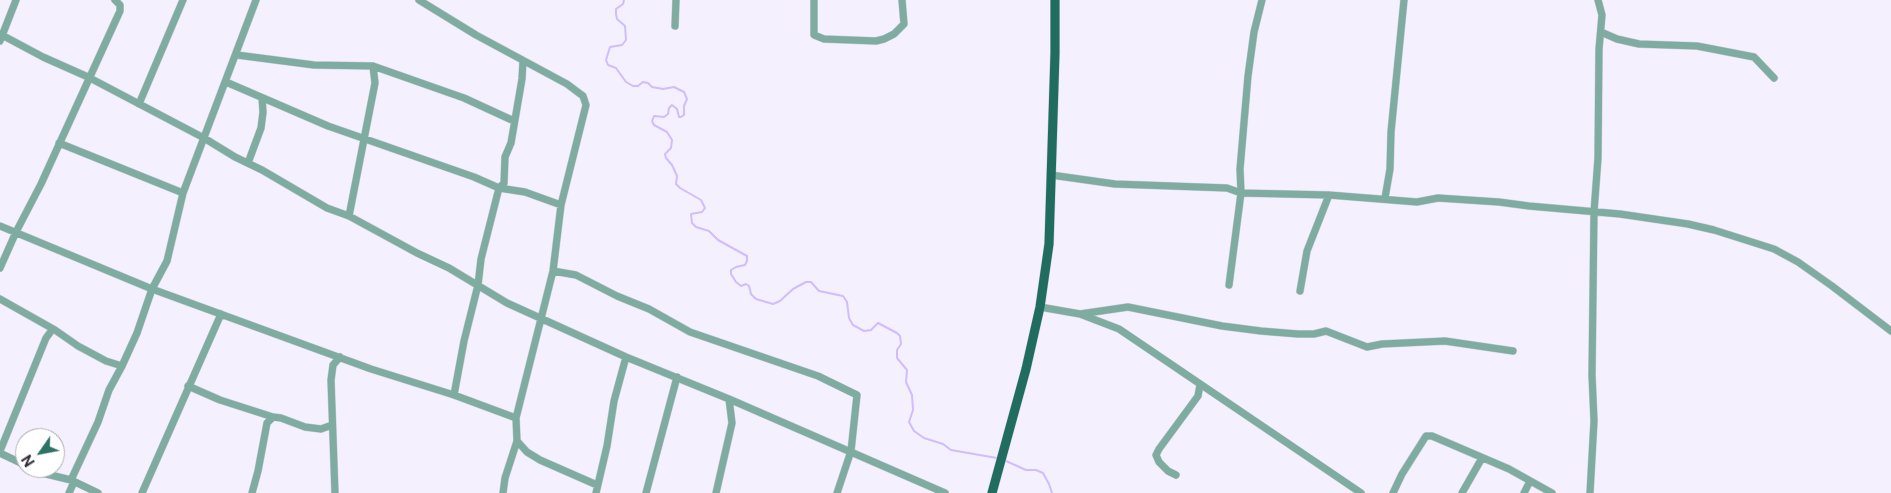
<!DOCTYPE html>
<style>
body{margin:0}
#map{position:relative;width:1891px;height:493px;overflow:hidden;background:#f4f0fd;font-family:"Public Sans",sans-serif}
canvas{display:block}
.north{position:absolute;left:15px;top:428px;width:50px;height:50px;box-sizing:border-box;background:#fff;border:1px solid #ababae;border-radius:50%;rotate:237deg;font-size:14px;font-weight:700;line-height:20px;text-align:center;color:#2e2c34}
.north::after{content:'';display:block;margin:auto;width:18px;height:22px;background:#2d7265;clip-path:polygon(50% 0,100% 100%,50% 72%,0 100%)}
</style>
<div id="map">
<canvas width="1891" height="493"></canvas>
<div class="north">N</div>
</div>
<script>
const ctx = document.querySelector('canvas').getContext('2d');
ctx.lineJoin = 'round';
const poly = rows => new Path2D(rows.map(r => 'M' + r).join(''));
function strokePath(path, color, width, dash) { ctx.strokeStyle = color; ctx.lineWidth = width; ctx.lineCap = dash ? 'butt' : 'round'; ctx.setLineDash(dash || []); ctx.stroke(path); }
const stream = poly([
 [624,0,623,4,616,9,616,14,617,19,625,26,626,40,622,45,610,47,606,60,608,65,616,68,626,82,633,86,638,86,643,82,648,83,652,87,663,89,674,87,684,92,687,99,684,106,684,115,681,117,679,117,677,109,672,105,669,108,668,114,664,117,654,116,652,121,654,125,667,132,672,140,671,148,665,154,666,158,672,165,677,176,676,184,680,188,701,200,705,208,702,212,691,214,692,223,696,227,709,231,718,240,747,256,747,261,745,265,736,267,731,270,731,274,736,282,741,286,746,284,749,286,751,294,756,299,773,304,780,301,793,289,806,282,811,282,819,291,843,296,847,302,849,318,853,325,864,331,871,330,878,323,897,333,900,336,901,344,897,350,897,358,907,370,906,382,912,395,913,410,909,422,914,431,924,438,943,444,951,450,997,458],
 [1006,461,1026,470,1036,470,1043,473,1049,484,1052,493]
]);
const minor = poly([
 [419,0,476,35,567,84,583,96,586,105,561,205,553,271,516,418,517,441,505,478,503,493],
 [814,0,814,35,824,39,876,41,884,39,894,34,904,24,902,0],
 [675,26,676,0],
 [1601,32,1617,39,1639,44,1697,46,1754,57,1774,78],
 [0,34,43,57,88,77,204,138,235,157,262,170,327,208,349,216,417,253,449,268,507,303,626,357,729,399,945,493],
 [0,41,16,0],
 [237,55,314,65,373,66,464,98,514,121],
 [226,82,328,126,474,177,499,188,525,192,561,205],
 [139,104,183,0],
 [59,143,183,193],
 [248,163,261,128,263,112,262,98],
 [1051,175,1115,184,1227,188,1241,193,1329,195,1417,202,1438,198,1499,202,1529,206,1620,214,1688,224,1714,230,1774,249,1798,262,1832,286,1891,331],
 [1385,198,1390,169,1391,132,1404,0],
 [349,216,375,83,373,66],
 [0,226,152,289,371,369,454,395,516,418],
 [0,268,16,232,41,184,120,11,120,5,115,0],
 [553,271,576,275,617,296,649,309,690,332,818,376,857,395,851,451,837,493],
 [1229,285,1241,193,1240,169,1248,76,1254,32,1262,0],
 [1300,291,1307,251,1329,195],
 [0,299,55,330],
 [1040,307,1080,314,1119,329,1361,493],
 [1080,314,1128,307,1222,326,1261,331,1298,334,1314,334,1326,331,1367,347,1382,344,1445,341,1513,351],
 [188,386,220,400,273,417],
 [454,395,464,341,478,285,481,259,499,188,504,183,505,157,511,143,517,108,522,79,523,61],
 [517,441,527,452,540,460,597,485],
 [0,451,46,338,52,330,55,330,78,346,106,361,122,366],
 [0,453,25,465],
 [31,468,42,473,71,480,98,493],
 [1176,475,1168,471,1159,462,1156,455,1159,449,1198,396,1200,385],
 [71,480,98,422,109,390,122,366,137,333,152,289,167,261,183,193,256,0],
 [69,493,74,482],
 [142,493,221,314],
 [252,493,258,471,267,423,273,417,281,418,305,427,321,429,332,425],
 [335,493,331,380,333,365,340,357],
 [596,493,607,446,614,401,626,357],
 [646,493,677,377],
 [716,493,732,423,729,399],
 [1393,493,1402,474,1426,436,1432,436,1509,469,1552,493],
 [1462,493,1482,458],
 [1524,493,1530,481],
 [1590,493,1594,421,1592,375,1594,212,1598,158,1599,49,1602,15,1598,0]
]);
const major = poly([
 [992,493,1026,369,1040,307,1049,244,1055,53,1055,0]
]);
strokePath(stream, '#d1bdfc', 2);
strokePath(minor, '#d0cdd9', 8);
strokePath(major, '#d0cdd9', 10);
strokePath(minor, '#7faca1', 7);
strokePath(major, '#206c5f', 9);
</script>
